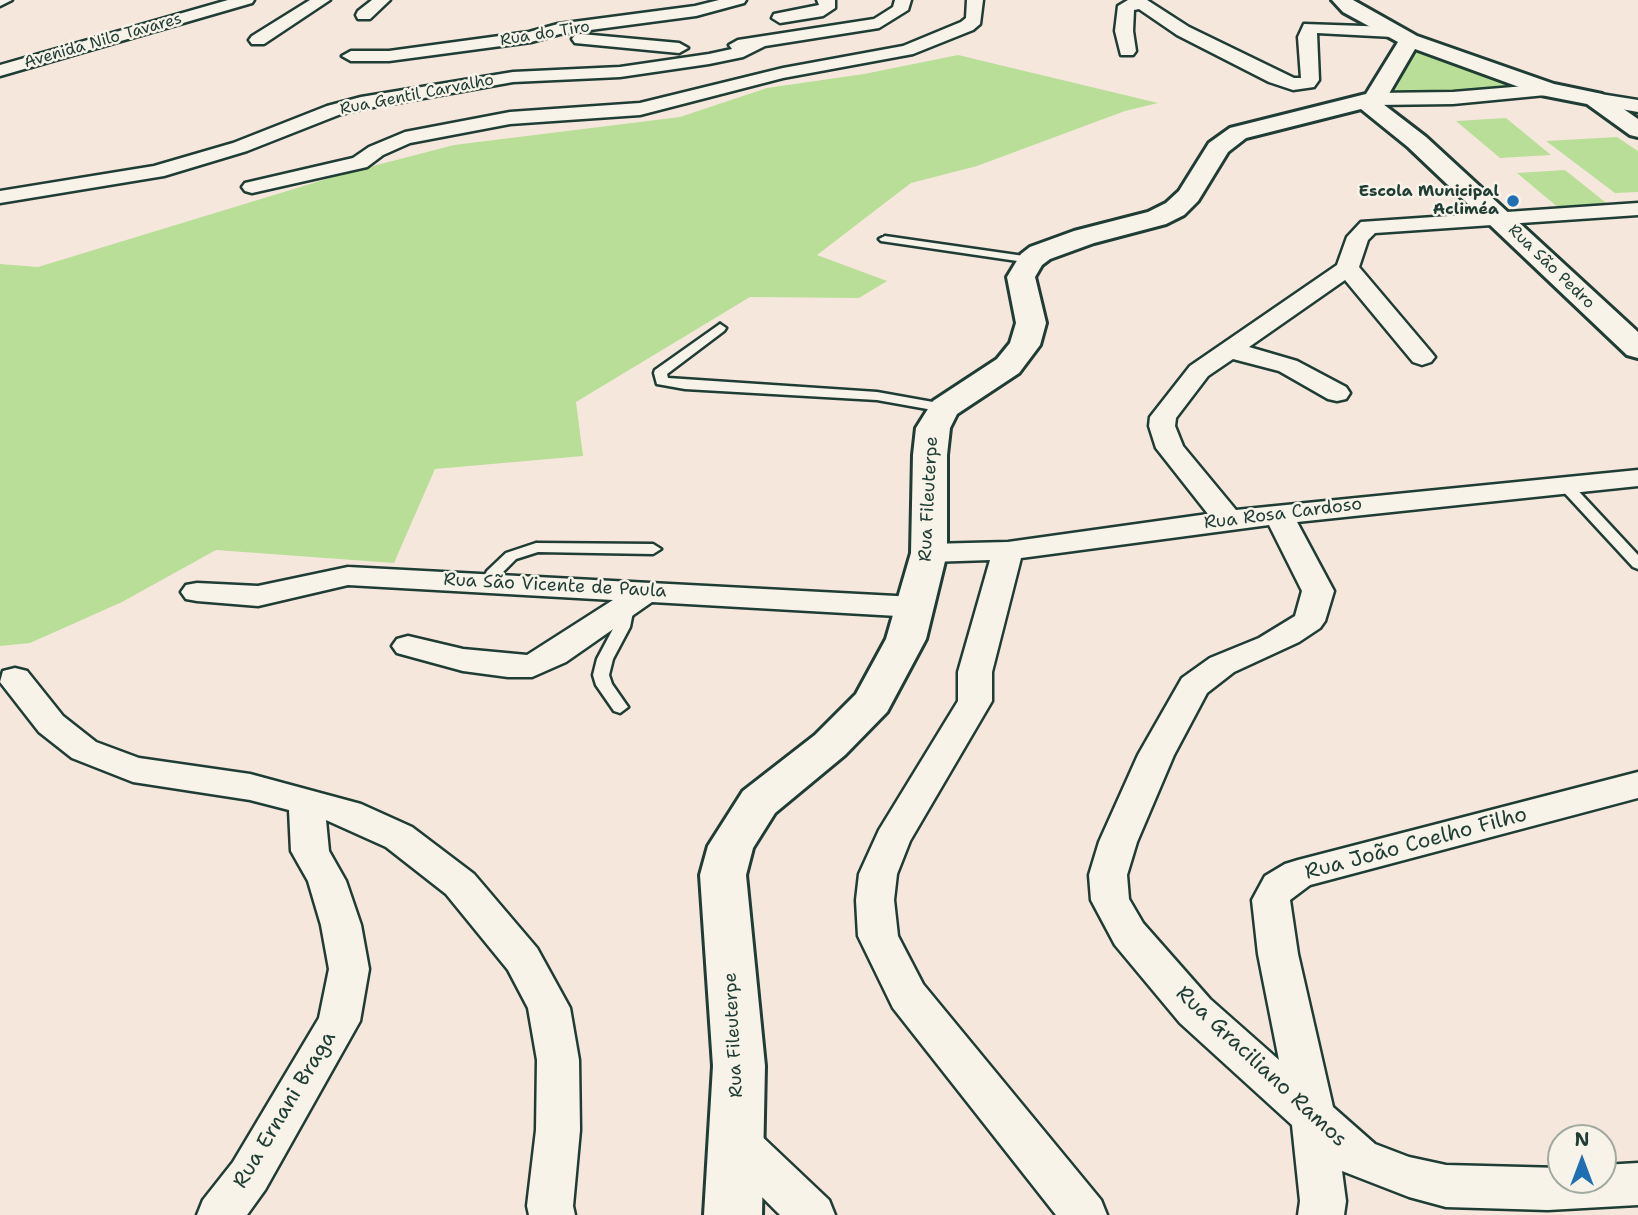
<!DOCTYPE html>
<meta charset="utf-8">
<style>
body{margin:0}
#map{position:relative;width:1638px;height:1215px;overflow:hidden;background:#f6e7dd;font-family:"Shantell Sans",sans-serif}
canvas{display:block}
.north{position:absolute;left:1547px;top:1124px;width:70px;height:70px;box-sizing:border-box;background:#f7f3e8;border:2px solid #a1aaa0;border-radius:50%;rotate:0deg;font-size:19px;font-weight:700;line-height:28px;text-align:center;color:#1f3d34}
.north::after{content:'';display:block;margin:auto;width:24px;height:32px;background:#1f6fb2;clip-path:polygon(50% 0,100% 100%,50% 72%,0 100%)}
</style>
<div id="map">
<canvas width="1638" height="1215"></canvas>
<div class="north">N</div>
</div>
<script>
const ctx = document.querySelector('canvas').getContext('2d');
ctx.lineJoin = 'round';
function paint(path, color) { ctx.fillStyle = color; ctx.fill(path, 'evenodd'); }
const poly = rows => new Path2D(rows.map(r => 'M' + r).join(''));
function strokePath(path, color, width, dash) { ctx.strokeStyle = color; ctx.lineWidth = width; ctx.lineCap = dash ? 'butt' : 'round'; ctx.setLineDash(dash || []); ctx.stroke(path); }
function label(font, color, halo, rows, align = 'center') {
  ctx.font = font + ' "Shantell Sans",sans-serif'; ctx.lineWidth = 5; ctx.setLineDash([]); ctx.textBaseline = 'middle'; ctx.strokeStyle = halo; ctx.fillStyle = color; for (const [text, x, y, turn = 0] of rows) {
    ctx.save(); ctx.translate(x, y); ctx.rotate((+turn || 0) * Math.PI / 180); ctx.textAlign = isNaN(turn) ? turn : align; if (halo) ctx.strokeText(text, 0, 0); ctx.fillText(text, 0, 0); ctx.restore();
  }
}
const green = poly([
 [1417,49,1527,89,1393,94],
 [958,55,1158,103,1125,111,977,166,911,183,817,255,887,281,859,298,750,297,576,402,583,456,435,469,394,563,216,550,122,602,30,643,0,646,0,264,38,267,346,173,454,145,680,117,767,88,864,74],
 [1506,118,1551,155,1500,158,1456,121],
 [1617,137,1638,151,1638,192,1615,193,1546,141],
 [1565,170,1610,206,1560,209,1517,173]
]);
const lane = poly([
 [885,236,1031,257,1037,260,1031,263,881,241,879,239,885,236],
 [720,324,726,328,724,331,667,374,668,378,877,392,944,404,951,408,944,412,877,400,685,389,657,384,654,373,655,370,720,324],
 [1565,481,1570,482,1638,555,1638,569,1633,567,1560,488,1558,485,1560,482,1565,481],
 [536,543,653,544,661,549,653,554,538,552,516,559,502,573,495,585,485,585,482,582,487,571,506,553,536,543],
 [626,602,634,607,630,627,613,659,609,675,612,684,628,707,620,713,614,711,596,685,593,675,597,659,614,627,618,607,626,602]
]);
const street = poly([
 [0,0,12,0,0,6,0,0],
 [228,0,254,0,252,3,0,76,0,65,228,0],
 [310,0,330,0,264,44,252,44,249,40,252,36,310,0],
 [372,0,390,0,370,19,358,19,356,15,358,11,372,0],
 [719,0,746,0,744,3,696,16,560,34,531,42,389,61,351,61,342,56,351,51,389,51,529,32,558,24,695,6,719,0],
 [817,0,835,0,835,8,823,16,780,23,772,18,774,14,819,5,817,0],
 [895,0,911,0,908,10,879,28,765,46,743,57,709,64,620,77,513,82,362,109,341,114,247,151,164,176,0,203,0,191,154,166,233,143,327,106,361,97,513,72,620,67,709,54,732,49,729,45,738,40,874,19,893,7,895,0],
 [967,0,983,0,980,24,973,30,913,54,783,78,640,115,510,124,410,143,383,155,367,167,252,193,245,191,242,187,245,183,353,158,369,147,405,132,510,112,640,103,783,68,903,46,961,22,966,18,967,0],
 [1128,0,1147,0,1189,27,1294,78,1301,78,1298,37,1304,24,1393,27,1402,32,1393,37,1317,33,1319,80,1314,87,1293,90,1269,82,1177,35,1139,9,1134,10,1133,31,1136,51,1133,55,1121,55,1115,31,1118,6,1128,0],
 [581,34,679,43,688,48,679,53,575,43,572,39,575,35,581,34],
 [1549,84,1558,90,1556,94,1453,104,1375,105,1366,99,1375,93,1453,92,1549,84],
 [1594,93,1638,100,1638,112,1587,103,1585,99,1587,95,1594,93],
 [1638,203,1638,215,1375,233,1368,240,1359,267,1431,352,1435,357,1431,362,1422,365,1413,362,1345,280,1249,347,1297,361,1346,387,1350,393,1346,399,1337,401,1328,399,1279,371,1233,359,1208,376,1176,418,1175,426,1183,446,1236,510,1638,470,1638,486,1297,522,1334,591,1325,621,1320,628,1299,642,1234,672,1207,693,1174,755,1137,842,1127,875,1129,899,1143,923,1210,999,1279,1060,1258,954,1252,900,1265,876,1285,864,1298,860,1638,772,1638,798,1310,885,1290,900,1298,954,1333,1107,1375,1144,1409,1157,1446,1165,1561,1168,1561,1180,1603,1180,1603,1165,1638,1163,1638,1205,1548,1210,1446,1207,1409,1197,1342,1171,1346,1201,1344,1215,1298,1215,1300,1201,1292,1125,1180,1023,1115,945,1091,900,1089,875,1099,842,1138,755,1182,678,1210,658,1259,638,1295,616,1302,591,1269,525,1021,558,992,672,992,701,910,841,897,874,894,900,898,936,923,984,1101,1200,1107,1215,1056,1215,893,1008,858,936,856,900,859,874,879,830,958,701,958,672,990,560,929,562,918,559,914,553,918,547,929,544,1008,542,1208,514,1156,448,1149,426,1150,417,1190,366,1337,265,1347,237,1361,222,1638,203],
 [348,567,915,597,926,600,931,607,926,614,915,617,652,602,566,662,532,677,508,677,463,671,397,653,392,646,397,639,408,636,463,649,527,655,613,600,348,585,258,606,197,601,186,599,181,592,186,585,197,583,258,586,348,567],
 [15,668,27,671,63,716,96,742,139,758,250,774,361,804,412,827,474,874,537,948,570,1008,579,1060,580,1130,573,1206,575,1215,529,1215,527,1206,536,1130,537,1060,528,1008,508,970,446,894,386,847,326,820,329,851,346,881,361,925,369,969,360,1021,265,1190,247,1215,197,1215,203,1200,233,1162,319,1018,329,969,321,925,308,881,291,851,289,810,250,800,133,782,72,758,39,732,0,682,3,671,15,668],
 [738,1123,754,1129,829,1200,835,1215,780,1215,722,1157,716,1143,722,1129,738,1123]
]);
const secondary = poly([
 [1332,0,1353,0,1417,36,1554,84,1602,94,1638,119,1638,137,1630,135,1587,104,1541,95,1415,49,1383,104,1426,137,1638,332,1638,358,1627,355,1408,147,1361,109,1246,138,1228,152,1198,201,1184,215,1166,224,1094,243,1050,259,1042,265,1035,277,1046,323,1040,345,1019,373,957,414,950,428,947,455,947,553,926,639,887,712,845,755,775,813,753,848,746,875,765,1066,762,1215,704,1215,713,1066,700,875,708,846,743,791,815,735,856,694,886,639,911,553,913,455,916,428,933,401,997,359,1010,343,1016,323,1007,277,1021,254,1030,247,1074,231,1148,212,1166,203,1179,191,1209,143,1230,128,1366,94,1398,42,1343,12,1332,0]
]);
const markers = [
 [1513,201,7,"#1f6fb2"]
];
const farStreetnames = [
 ["Rua do Tiro",545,34,-9],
 ["Avenida Nilo Tavares",103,41,-16],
 ["Rua Gentil Carvalho",417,95,-11],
 ["Rua São Pedro",1551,267,44]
];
const farPoinames = [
 ["Escola Municipal",1499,192],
 ["Acliméa",1499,210]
];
const streetNames = [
 ["Rua Fileuterpe",929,499,-87],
 ["Rua Rosa Cardoso",1283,514,-7],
 ["Rua São Vicente de Paula",555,586,3],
 ["Rua Fileuterpe",734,1035,-93]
];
const nearStreetnames = [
 ["Rua João Coelho Filho",1416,844,-15],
 ["Rua Graciliano Ramos",1261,1067,43],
 ["Rua Ernani Braga",285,1110,-59]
];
paint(green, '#b9de98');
strokePath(lane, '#1f3d34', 5);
strokePath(street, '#1f3d34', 5);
strokePath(secondary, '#1f3d34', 6);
paint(lane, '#f7f3e8');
paint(street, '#f7f3e8');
paint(secondary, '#f7f3e8');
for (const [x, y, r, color] of markers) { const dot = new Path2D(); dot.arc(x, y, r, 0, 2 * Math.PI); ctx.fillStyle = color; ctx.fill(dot); strokePath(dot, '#f7f3e8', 2.5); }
label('16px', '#1f3d34', '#f7f3e8', farStreetnames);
label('bold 16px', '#1f3d34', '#f7f3e8', farPoinames, 'right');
label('18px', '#1f3d34', '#f7f3e8', streetNames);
label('21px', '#1f3d34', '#f7f3e8', nearStreetnames);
</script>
